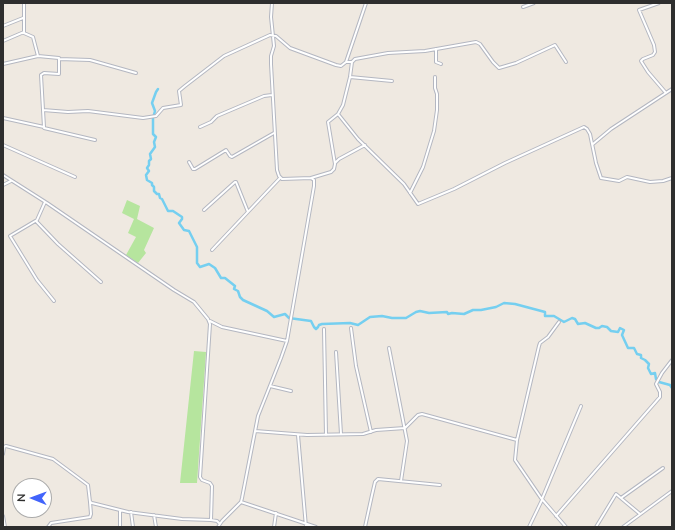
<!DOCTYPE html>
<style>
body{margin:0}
#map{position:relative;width:675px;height:530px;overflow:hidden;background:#efe9e1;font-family:Mulish,sans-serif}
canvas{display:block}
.frame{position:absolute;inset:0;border:4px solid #2e2e2e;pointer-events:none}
.north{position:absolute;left:12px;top:478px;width:40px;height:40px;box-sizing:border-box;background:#fff;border:1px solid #ababab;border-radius:50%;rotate:271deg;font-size:11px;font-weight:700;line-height:16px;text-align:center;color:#2e2e2e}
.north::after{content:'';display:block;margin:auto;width:14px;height:18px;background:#4264fb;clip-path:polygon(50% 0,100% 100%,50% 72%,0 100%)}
</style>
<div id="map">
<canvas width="675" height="530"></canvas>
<div class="frame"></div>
<div class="north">N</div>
</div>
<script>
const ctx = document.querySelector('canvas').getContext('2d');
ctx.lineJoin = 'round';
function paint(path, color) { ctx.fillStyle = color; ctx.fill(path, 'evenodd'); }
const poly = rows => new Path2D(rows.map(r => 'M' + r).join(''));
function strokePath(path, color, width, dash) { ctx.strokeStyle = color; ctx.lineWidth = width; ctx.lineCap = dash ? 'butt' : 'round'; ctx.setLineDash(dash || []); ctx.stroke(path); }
const green = poly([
 [127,200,140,206,137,219,154,228,144,250,146,253,138,263,126,255,136,237,128,233,134,219,122,213],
 [194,351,206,352,197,483,180,483]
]);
const river = poly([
 [158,89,156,92,152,103,155,111,153,118,153,134,156,137,154,142,155,147,150,154,151,159,149,161,149,165,147,168,149,171,146,175,147,180,152,183,152,185,154,187,154,191,157,194,159,194,160,198,162,199,168,211,173,211,182,217,182,219,179,223,184,230,189,231,197,247,197,263,200,267,209,264,215,268,221,278,225,278,235,286,234,289,238,291,240,297,243,300,267,311,274,317,285,314,289,318,311,321,314,327,316,329,318,327,319,325,322,324,350,323,358,325,370,317,382,316,392,318,406,318,416,312,420,311,429,313,447,312,448,314,452,313,464,314,473,310,481,310,496,307,504,303,515,304,545,312,545,316,554,316,564,322,572,318,575,319,578,324,585,323,596,328,599,328,602,326,607,327,611,331,618,332,620,328,624,330,622,335,628,348,634,348,637,354,641,355,641,358,645,360,649,364,648,368,651,374,655,373,656,379,659,382,670,385,672,388]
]);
const minor = poly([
 [24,3,24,33,33,37,38,56],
 [659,3,639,10,654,45,655,52,653,55,643,59,641,61,648,72,666,93],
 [523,7,534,3],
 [3,26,23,18],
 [3,41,24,32],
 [436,49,436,62,441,64],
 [59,59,90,60,136,73],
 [346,62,352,62,355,59,388,53,425,51,476,42,480,44,493,62,499,68,516,63,555,45,566,62],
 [3,64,38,56,59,58,59,74,44,73,41,75,43,110,68,112,88,111,143,118,156,116,163,108,181,105,179,91,185,86,224,56,270,35,276,36,290,48,336,65,341,66,346,62,366,3],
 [350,77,392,81],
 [338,114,343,105,350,77,352,62],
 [3,118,44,127,43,110],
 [200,127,211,122,217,116,264,96,272,95],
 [44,128,95,140],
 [593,144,611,129,672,89],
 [3,145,75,177],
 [189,162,193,169,195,169,226,150,230,156,232,157,274,133],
 [335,163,339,159,365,145],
 [3,175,47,203,174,290,194,302,208,319,210,324,200,477,202,480,210,483,212,486,211,520],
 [311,178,331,172,334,169,335,164,328,122,338,114,358,139,404,184,418,204,454,189,505,163,584,127,587,129,590,134,596,163,601,178,619,181,627,177,650,182,663,181,672,178],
 [3,185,11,181],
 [410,193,423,167,434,131,437,110,437,94,435,88,435,77],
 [45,202,37,220,10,236,37,280,54,301],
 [204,210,235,182,236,182,248,212],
 [36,221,58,244,101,282],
 [212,250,280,178],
 [210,321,222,327,287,341],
 [559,322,548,337,540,343,539,346,517,440,515,460,541,498,566,527],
 [351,328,356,366,371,432],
 [324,329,326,435],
 [389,348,407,441,401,481],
 [336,352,341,434],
 [270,386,291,391],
 [255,431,307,435,363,434,376,430,405,428,418,415,422,414,517,440],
 [298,435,306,527],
 [3,454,4,447,6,446,53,459,88,485,90,502,92,503,128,512,182,519,211,520,217,521,220,524],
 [621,498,663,468],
 [542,499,581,406],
 [241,502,316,527],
 [120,510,120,527],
 [131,512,133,527],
 [154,515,156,527],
 [3,516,5,527],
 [556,516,660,397,660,392,656,384,662,373,672,360],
 [48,527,51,523,90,517,91,514,90,502],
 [218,527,222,521,241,502,242,498,258,416,281,358,287,341,314,186,314,180,311,178,282,179,279,176,277,170,271,64,271,56,274,46,271,17,272,3],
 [274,527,276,513],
 [365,527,372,495,375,482,378,479,440,485],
 [529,527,542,500],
 [596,527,616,494,640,514],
 [623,527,672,491]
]);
paint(green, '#b6e59e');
strokePath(river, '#75cff0', 2.5);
strokePath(minor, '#b4b7c1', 4);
strokePath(minor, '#fff', 2);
</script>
